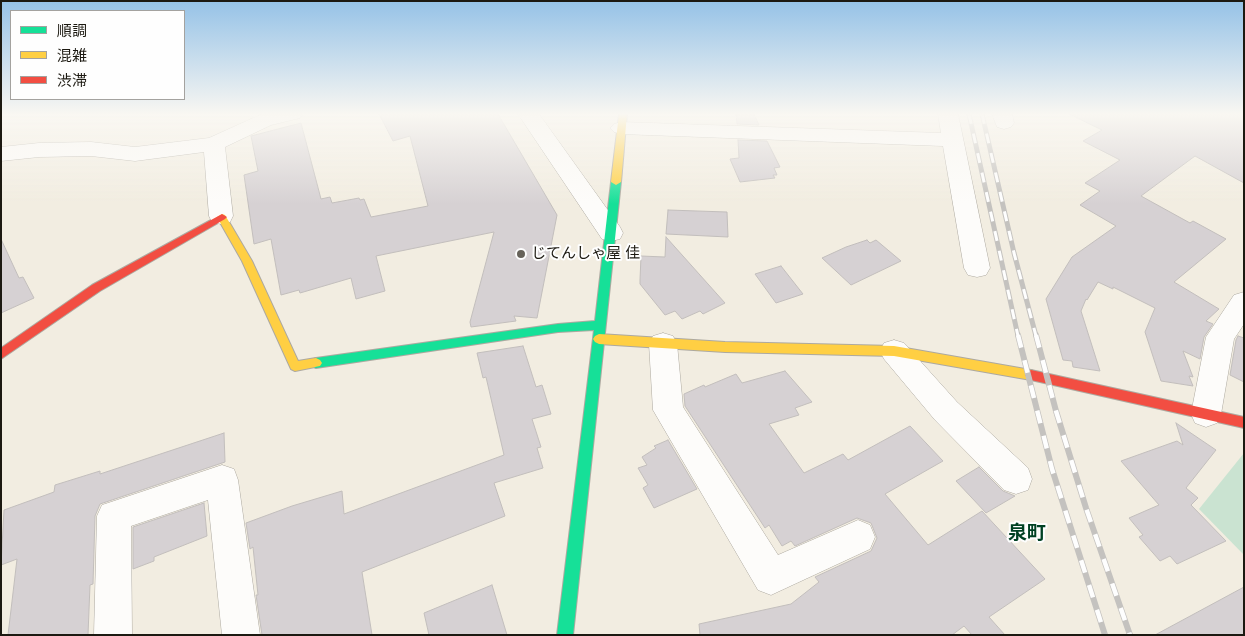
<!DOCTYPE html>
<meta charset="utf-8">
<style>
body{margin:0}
#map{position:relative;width:1245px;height:636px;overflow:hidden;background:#f2ede1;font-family:Lora,"Noto Sans JP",serif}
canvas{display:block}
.frame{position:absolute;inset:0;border:2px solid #1c1911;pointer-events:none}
.legend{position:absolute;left:10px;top:10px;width:175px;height:90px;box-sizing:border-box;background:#fefefe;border:1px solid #a4a29f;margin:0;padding:6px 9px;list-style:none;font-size:15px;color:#1c1911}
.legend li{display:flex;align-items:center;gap:10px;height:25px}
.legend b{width:25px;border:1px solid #a4a29f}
</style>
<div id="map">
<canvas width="1245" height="636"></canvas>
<div class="frame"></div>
<ul class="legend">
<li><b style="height:6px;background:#16e098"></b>順調</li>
<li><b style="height:6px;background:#ffcf43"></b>混雑</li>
<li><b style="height:6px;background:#f24e42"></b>渋滞</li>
</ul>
</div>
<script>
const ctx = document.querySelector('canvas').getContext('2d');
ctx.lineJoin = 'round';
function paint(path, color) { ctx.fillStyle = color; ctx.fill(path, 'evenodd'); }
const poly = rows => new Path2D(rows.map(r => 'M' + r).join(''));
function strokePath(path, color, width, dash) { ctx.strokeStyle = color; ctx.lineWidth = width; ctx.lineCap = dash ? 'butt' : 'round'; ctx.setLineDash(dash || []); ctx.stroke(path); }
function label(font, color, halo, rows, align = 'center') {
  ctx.font = font + ' Lora,"Noto Sans JP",serif'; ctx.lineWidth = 4; ctx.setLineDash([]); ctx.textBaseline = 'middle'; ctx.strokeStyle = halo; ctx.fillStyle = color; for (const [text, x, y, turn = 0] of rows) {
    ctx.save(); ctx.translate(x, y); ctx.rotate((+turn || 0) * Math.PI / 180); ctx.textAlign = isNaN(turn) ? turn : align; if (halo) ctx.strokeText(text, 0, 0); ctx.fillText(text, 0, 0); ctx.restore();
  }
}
const green = poly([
 [1244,453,1244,555,1199,509]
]);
const building = poly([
 [379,114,498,114,557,215,537,318,514,316,516,321,471,327,470,322,494,232,376,256,385,291,356,299,351,278,300,293,299,290,281,295,271,239,254,244,244,175,258,171,251,136,301,123,321,199,330,197,332,203,359,198,360,200,364,199,371,217,428,206,410,136,393,141,379,114],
 [736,114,754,114,759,125,737,124,736,114],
 [1069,114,1244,114,1244,183,1195,156,1141,196,1190,223,1193,221,1226,239,1174,282,1219,309,1206,321,1213,324,1204,337,1200,359,1183,351,1193,377,1189,376,1193,386,1161,381,1145,332,1155,308,1113,287,1113,289,1098,282,1087,300,1086,299,1081,311,1100,371,1073,367,1072,361,1063,360,1046,299,1072,257,1116,226,1080,205,1100,191,1085,183,1120,160,1083,141,1102,130,1069,114],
 [738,140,767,141,780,167,774,168,777,175,773,175,775,178,740,182,730,159,739,158,738,140],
 [668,210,727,212,728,237,666,234,668,210],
 [666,237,725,303,703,314,700,311,682,319,675,311,665,315,640,284,640,280,641,256,665,257,666,237],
 [1,239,19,278,23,277,34,298,1,313,1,239],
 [867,240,870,243,876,240,901,261,851,285,822,258,846,247,867,240],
 [781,266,803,294,776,303,755,274,781,266],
 [1238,336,1244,338,1244,382,1230,375,1236,340,1238,336],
 [523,346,536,387,542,385,551,414,532,419,541,447,537,448,543,468,494,483,505,516,362,572,372,635,262,635,256,595,258,595,253,547,250,549,246,523,292,506,342,491,344,514,504,455,486,377,483,378,477,353,523,346],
 [785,371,812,402,795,408,799,415,769,424,804,473,843,454,848,460,910,426,943,461,885,494,928,545,982,511,1045,579,989,617,1005,635,972,635,964,626,952,635,700,635,699,624,791,604,819,582,815,577,871,551,877,538,871,523,857,518,795,546,791,541,782,546,769,525,765,528,685,406,684,394,704,385,705,387,736,374,742,383,785,371],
 [1176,423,1216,450,1186,488,1198,498,1191,505,1226,541,1177,564,1170,556,1160,561,1139,537,1143,535,1129,518,1159,505,1121,461,1177,441,1183,445,1176,423],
 [224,433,225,462,100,504,95,516,93,584,90,585,88,635,8,635,17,559,1,565,4,510,54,492,55,485,100,471,100,474,224,433],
 [668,440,697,489,654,508,643,488,648,485,638,468,647,465,642,457,656,448,654,446,668,440],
 [979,467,1003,491,1015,496,986,513,956,481,979,467],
 [204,503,207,536,154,557,154,561,133,569,133,527,204,503],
 [492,585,507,635,429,635,424,613,492,585],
 [1244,587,1244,635,1155,635,1244,587]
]);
const street = poly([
 [262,114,303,114,300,118,271,125,225,147,233,216,230,222,221,224,212,222,209,216,204,152,135,161,91,156,39,157,1,161,1,147,39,143,91,142,135,147,209,138,262,114],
 [518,114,539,114,620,227,623,233,620,239,611,241,602,239,518,114],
 [938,114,958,114,990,268,986,275,977,277,968,275,964,268,943,146,621,134,614,132,610,128,614,124,621,122,941,133,938,114],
 [992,114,1012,114,1014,123,1011,127,1004,129,997,127,992,114],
 [1244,292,1244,324,1234,339,1221,414,1217,423,1206,427,1195,423,1191,414,1206,337,1234,295,1244,292],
 [663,333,673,336,677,344,683,407,778,555,858,520,870,525,875,537,870,549,771,595,758,590,653,410,649,344,653,336,663,333],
 [894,340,904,343,957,402,1028,468,1032,479,1028,490,1016,494,1004,490,935,420,884,359,880,351,884,343,894,340],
 [222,465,234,469,238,480,260,635,222,635,208,500,131,526,132,635,94,635,97,516,102,505,222,465]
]);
const fast = poly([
 [616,179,621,182,573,635,557,635,594,330,558,332,316,368,312,366,310,363,312,360,316,358,558,324,595,321,611,182,616,179]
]);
const slow = poly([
 [619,114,627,114,621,182,616,185,611,182,619,114],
 [222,214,225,215,252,261,298,361,316,358,320,360,322,363,320,366,295,371,291,369,242,261,217,217,222,214],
 [599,334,725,342,894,346,1031,370,1035,372,1037,375,1035,378,1031,380,894,356,725,352,599,344,595,342,593,339,595,336,599,334]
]);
const jam = poly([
 [222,214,227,217,225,219,100,291,1,359,1,348,92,285,222,214],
 [1031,370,1244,417,1244,428,1031,380,1027,378,1025,375,1027,372,1031,370]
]);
const railFar1 = poly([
 [969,114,1018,336],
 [982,114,1014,253,1036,336]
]);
const rail = poly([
 [1018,335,1052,469,1105,635],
 [1036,335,1056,411,1086,508,1130,635]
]);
const markers = [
 [521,254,5,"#67635a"]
];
const poiNames = [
 ["じてんしゃ屋 佳",531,254]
];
const nearNeighbourhoodnames = [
 ["泉町",1027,534]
];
paint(green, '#cae3d1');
paint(building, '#d6d1d3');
strokePath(building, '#c2bebc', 1);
strokePath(street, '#ada9a0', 1);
strokePath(fast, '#ada9a0', 2);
strokePath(slow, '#ada9a0', 2);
strokePath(jam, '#ada9a0', 2);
paint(street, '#fdfcfa');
paint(fast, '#16e098');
paint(slow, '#ffcf43');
paint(jam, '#f24e42');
strokePath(railFar1, '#c4c2bf', 5);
strokePath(rail, '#c4c2bf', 6);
strokePath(railFar1, '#fefefe', 3, [10]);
strokePath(rail, '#fefefe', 4.5, [13]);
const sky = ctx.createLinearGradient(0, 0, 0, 204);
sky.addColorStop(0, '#95c2e7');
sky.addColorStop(0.56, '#f9f7f2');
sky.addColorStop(1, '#f9f7f200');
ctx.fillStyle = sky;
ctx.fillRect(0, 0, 1245, 204);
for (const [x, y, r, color] of markers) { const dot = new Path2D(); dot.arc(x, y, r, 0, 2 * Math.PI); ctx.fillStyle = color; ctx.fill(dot); strokePath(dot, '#fefefe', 2); }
label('15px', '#1c1911', '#fefefe', poiNames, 'left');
label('bold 19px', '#004123', '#fefefe', nearNeighbourhoodnames);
</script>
